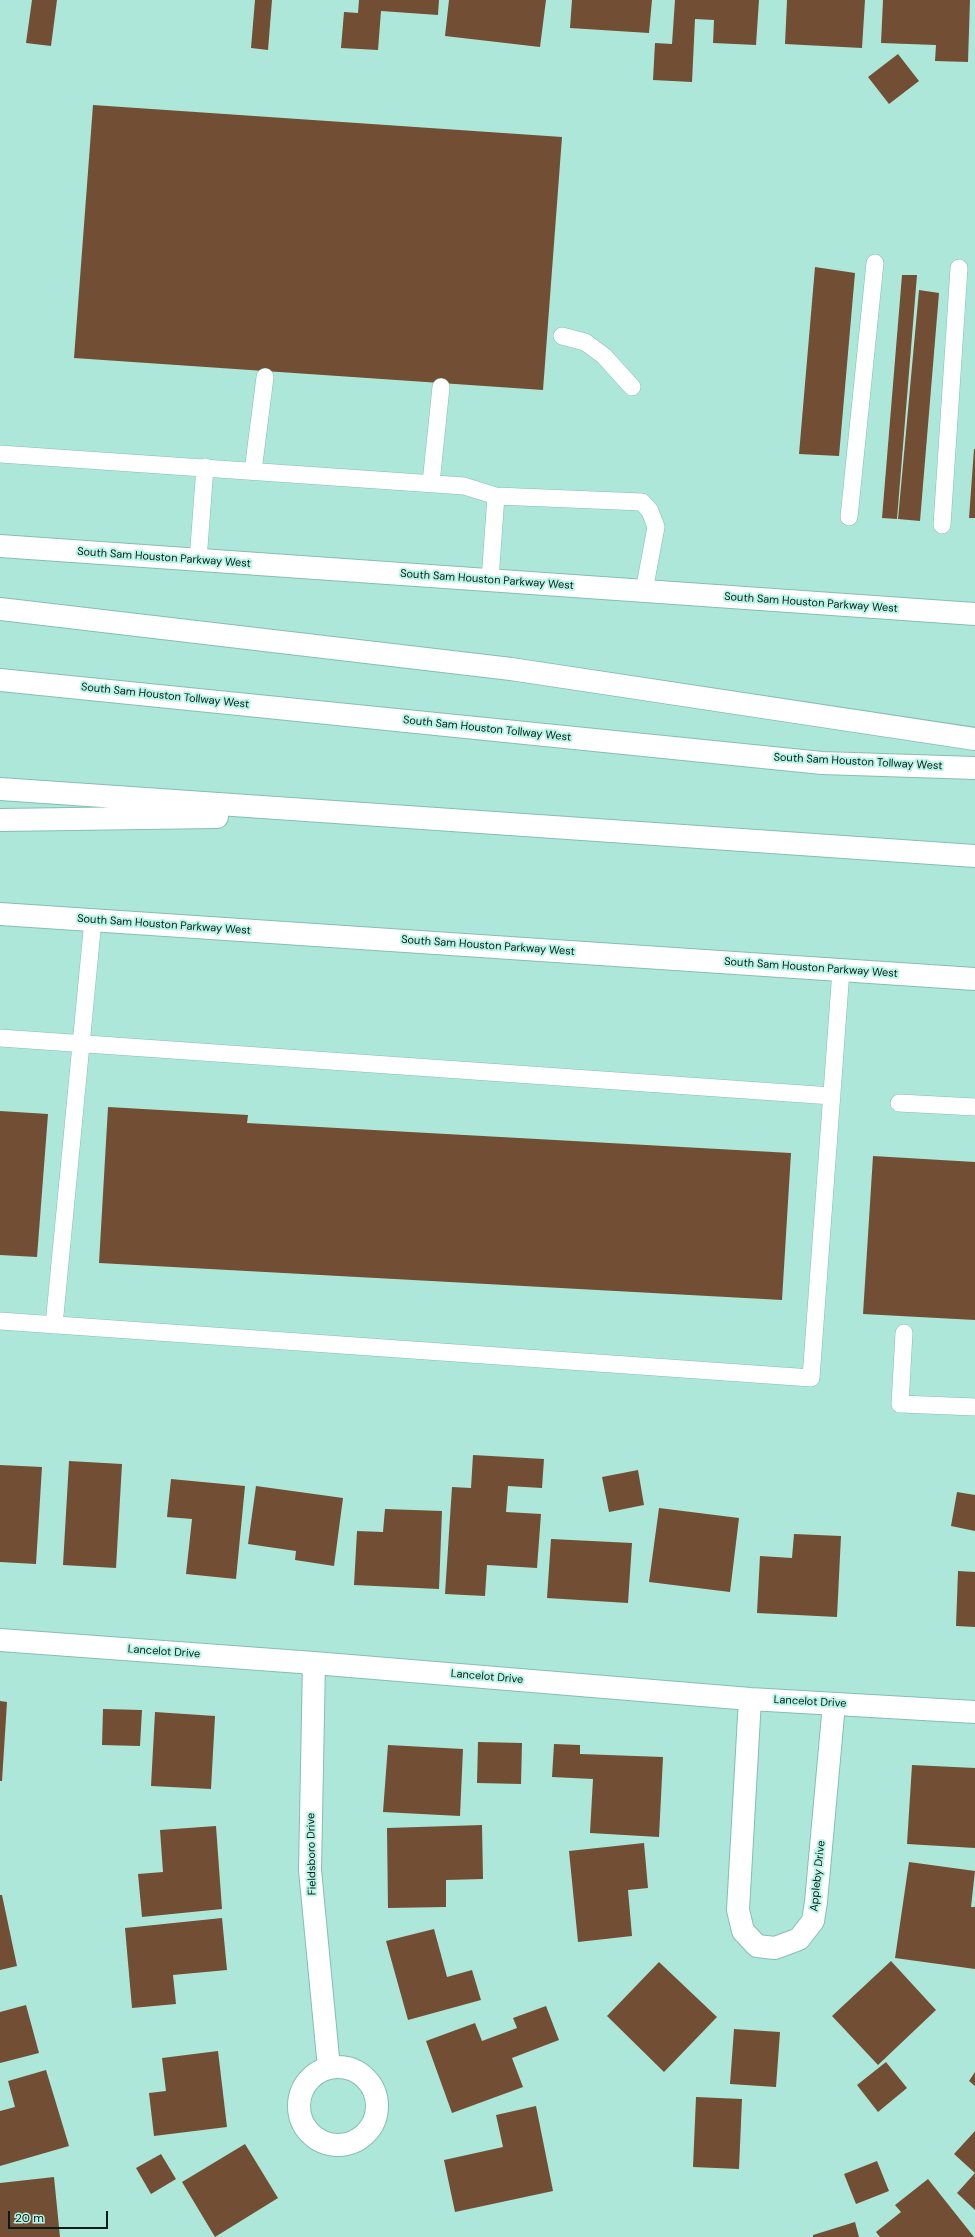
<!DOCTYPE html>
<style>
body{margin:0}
#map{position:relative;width:975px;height:2237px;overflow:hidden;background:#ade7d9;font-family:"DM Sans",sans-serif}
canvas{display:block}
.scale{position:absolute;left:8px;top:2211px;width:100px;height:18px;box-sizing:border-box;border:2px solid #051c18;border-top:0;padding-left:5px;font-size:12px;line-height:14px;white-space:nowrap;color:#051c18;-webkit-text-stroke:3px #baf4e6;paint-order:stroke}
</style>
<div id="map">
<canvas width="975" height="2237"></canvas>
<div class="scale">20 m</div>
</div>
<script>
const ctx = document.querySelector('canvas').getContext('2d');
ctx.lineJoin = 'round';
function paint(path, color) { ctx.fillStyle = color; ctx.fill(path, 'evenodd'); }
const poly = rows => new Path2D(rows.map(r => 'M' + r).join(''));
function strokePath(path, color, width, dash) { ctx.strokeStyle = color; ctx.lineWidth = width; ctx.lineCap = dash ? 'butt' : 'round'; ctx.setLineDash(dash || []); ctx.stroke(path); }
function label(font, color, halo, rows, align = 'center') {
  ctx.font = font + ' "DM Sans",sans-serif'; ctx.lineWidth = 4; ctx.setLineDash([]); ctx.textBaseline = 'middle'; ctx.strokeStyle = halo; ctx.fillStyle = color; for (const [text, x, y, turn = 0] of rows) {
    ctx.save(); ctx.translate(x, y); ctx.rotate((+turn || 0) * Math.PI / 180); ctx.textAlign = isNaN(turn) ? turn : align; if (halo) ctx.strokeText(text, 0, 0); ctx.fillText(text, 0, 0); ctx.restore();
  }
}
const building = poly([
 [32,0,57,0,51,46,26,43],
 [255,0,272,0,268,50,251,48],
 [359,0,439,0,438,15,381,11,378,50,341,48,344,12,358,13],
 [449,0,546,0,540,47,445,36],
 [572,0,652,0,649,33,570,28],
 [675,0,759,0,756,45,713,43,714,20,695,19,692,82,653,80,655,43,672,44],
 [787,0,865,0,862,48,785,44],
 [883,0,970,0,968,62,935,61,936,45,881,43],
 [898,54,919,81,889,104,868,77],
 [93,105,562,137,543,390,74,358],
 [815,267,855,273,839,456,799,454],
 [902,275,917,275,897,519,882,518],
 [919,290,939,293,920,521,898,519],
 [974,449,975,449,975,518,969,518],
 [108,1107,248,1115,247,1123,791,1153,782,1300,99,1263],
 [0,1111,48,1114,37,1257,0,1255],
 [873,1156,975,1162,975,1320,863,1314],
 [473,1455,544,1459,542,1488,508,1486,506,1512,541,1514,537,1568,487,1565,485,1596,445,1594,452,1487,471,1488],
 [69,1461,122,1464,116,1568,63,1565],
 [0,1465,42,1467,36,1564,0,1562],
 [638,1470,644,1505,609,1512,602,1477],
 [171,1479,245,1486,236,1579,186,1574,192,1519,167,1517],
 [256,1486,343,1498,334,1566,295,1560,296,1551,248,1544],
 [957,1492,975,1495,975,1531,951,1526],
 [659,1508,739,1518,730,1592,649,1582],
 [385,1509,442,1511,439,1589,354,1585,357,1531,383,1532],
 [794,1534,841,1536,837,1617,757,1613,760,1556,792,1558],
 [551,1539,632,1543,628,1603,547,1598],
 [958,1571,975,1572,975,1627,956,1626],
 [0,1701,7,1702,2,1781,0,1781],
 [103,1709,142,1710,140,1746,102,1745],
 [155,1712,215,1716,211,1789,151,1786],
 [478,1742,522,1743,521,1784,477,1783],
 [554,1744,580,1745,580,1754,663,1757,659,1837,590,1833,593,1779,552,1777],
 [388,1745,463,1749,460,1816,383,1812],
 [912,1765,975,1768,975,1848,907,1844],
 [482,1825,483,1879,446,1880,446,1907,388,1908,387,1828],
 [216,1826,222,1909,142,1917,138,1874,163,1872,160,1830],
 [644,1843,648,1888,628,1890,632,1936,578,1942,569,1851],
 [909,1862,975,1871,971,1907,975,1907,975,1969,895,1958],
 [0,1895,2,1895,17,1966,0,1970],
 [222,1918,227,1970,173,1975,176,2004,132,2008,125,1928],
 [434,1929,447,1977,472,1970,481,2000,408,2020,386,1941],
 [891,1961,936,2010,878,2065,832,2016],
 [659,1962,717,2017,664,2072,607,2016],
 [26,2005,39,2053,0,2063,0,2012],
 [546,2006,559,2040,512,2058,523,2087,452,2113,426,2041,475,2023,482,2041,517,2028,513,2018],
 [734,2029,780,2032,776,2087,730,2084],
 [218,2051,227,2127,154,2136,149,2093,166,2091,162,2058],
 [886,2062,907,2088,878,2112,857,2085],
 [46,2070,69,2146,0,2166,0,2111,15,2107,8,2081],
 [975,2072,975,2086,969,2081],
 [696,2097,742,2099,739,2169,693,2167],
 [536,2106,553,2191,455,2212,444,2160,503,2147,496,2115],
 [975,2131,975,2210,957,2193,975,2173,954,2154],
 [245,2144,278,2198,215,2237,182,2182],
 [161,2154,176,2179,151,2194,136,2168],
 [877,2161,889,2191,856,2204,844,2174],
 [54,2177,60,2237,0,2237,0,2183],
 [928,2179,974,2237,880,2237,876,2232,901,2212,895,2205],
 [855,2222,859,2237,813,2237,813,2235]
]);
const lane = poly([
 [562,336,585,342,604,356,632,387],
 [0,454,464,486,496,496,490,580],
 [253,471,265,377],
 [431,483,441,387],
 [496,496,642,502,650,511,656,527,644,591],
 [849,517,875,263],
 [942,525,959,268],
 [198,560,205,467],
 [0,1038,832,1096],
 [899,1103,975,1107],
 [0,1321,811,1378,841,970],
 [54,1325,93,920],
 [904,1333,900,1404,975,1407]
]);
const street = poly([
 [0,1640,314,1663,750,1699,975,1712],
 [314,1663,310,1870,329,2068],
 [750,1699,738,1910,743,1931,757,1946,775,1948,799,1939,813,1921,816,1902,834,1704],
 '299 2106a39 39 0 1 1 78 0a39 39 0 1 1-78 0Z'
]);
const secondary = poly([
 [0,546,975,614],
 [0,914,975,979]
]);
const highway = poly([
 [0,609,511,669,975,739],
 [0,680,822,763,975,768],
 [0,789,975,856],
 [0,820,217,817]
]);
const streetNames = [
 ["South Sam Houston Parkway West",164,558,4],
 ["South Sam Houston Parkway West",487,580,4],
 ["South Sam Houston Parkway West",811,603,4],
 ["South Sam Houston Tollway West",165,696,6],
 ["South Sam Houston Tollway West",487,729,6],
 ["South Sam Houston Tollway West",858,762,3],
 ["South Sam Houston Parkway West",164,925,4],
 ["South Sam Houston Parkway West",488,946,4],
 ["South Sam Houston Parkway West",811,968,4],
 ["Lancelot Drive",164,1652,4],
 ["Lancelot Drive",487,1677,5],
 ["Lancelot Drive",810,1702,3],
 ["Fieldsboro Drive",312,1854,-91],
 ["Appleby Drive",818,1876,-84]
];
paint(building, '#724f34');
strokePath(lane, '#86beb2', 18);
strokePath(street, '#86beb2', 24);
strokePath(secondary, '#86beb2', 24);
strokePath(highway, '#86beb2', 24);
strokePath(lane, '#fff', 17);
strokePath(street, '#fff', 22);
strokePath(secondary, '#fff', 22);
strokePath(highway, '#fff', 22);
label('11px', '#051c18', '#baf4e6', streetNames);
</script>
